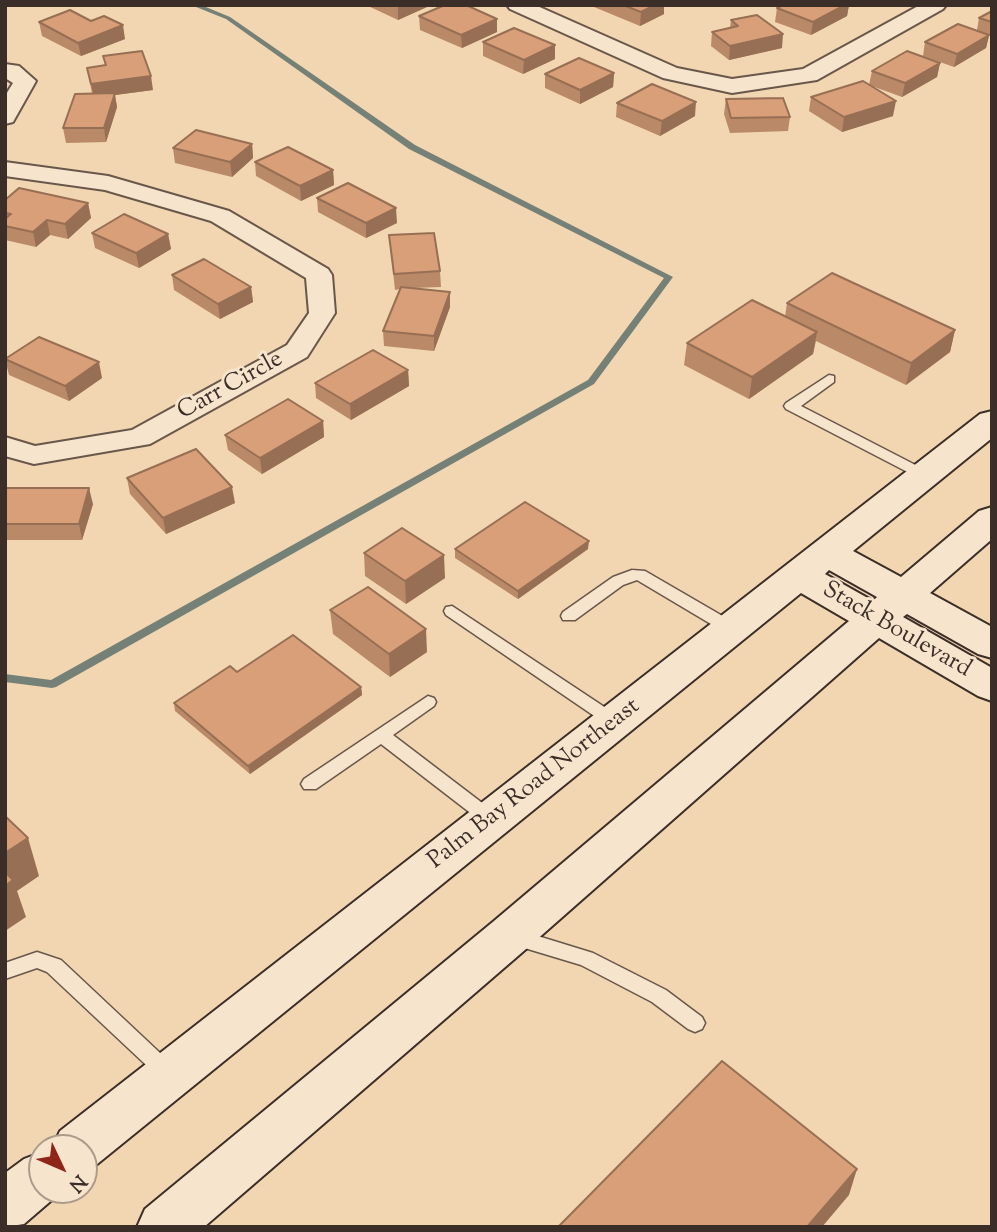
<!DOCTYPE html>
<style>
body{margin:0}
#map{position:relative;width:997px;height:1232px;overflow:hidden;background:#f1d6b1;font-family:"Sorts Mill Goudy",serif}
canvas{display:block}
.frame{position:absolute;inset:0;border:7px solid #3b2d27;pointer-events:none}
.north{position:absolute;left:28px;top:1134px;width:70px;height:70px;box-sizing:border-box;background:#f6e4cc;border:2px solid #ab9b8a;border-radius:50%;rotate:134deg;font-size:19px;font-weight:700;line-height:28px;text-align:center;color:#3b2d27}
.north::after{content:'';display:block;margin:auto;width:24px;height:32px;background:#8f2418;clip-path:polygon(50% 0,100% 100%,50% 72%,0 100%)}
</style>
<div id="map">
<canvas width="997" height="1232"></canvas>
<div class="frame"></div>
<div class="north">N</div>
</div>
<script>
const ctx = document.querySelector('canvas').getContext('2d');
ctx.lineJoin = 'round';
const poly = rows => new Path2D(rows.map(r => 'M' + r).join(''));
function paint(path, color) { ctx.fillStyle = color; ctx.fill(path, 'evenodd'); }
function strokePath(path, color, width, dash) { ctx.strokeStyle = color; ctx.lineWidth = width; ctx.lineCap = dash ? 'butt' : 'round'; ctx.setLineDash(dash || []); ctx.stroke(path); }
function label(font, color, halo, rows, align = 'center') {
  ctx.font = font + ' "Sorts Mill Goudy",serif'; ctx.lineWidth = 6; ctx.setLineDash([]); ctx.textBaseline = 'middle'; ctx.strokeStyle = halo; ctx.fillStyle = color; for (const [text, x, y, turn = 0] of rows) {
    ctx.save(); ctx.translate(x, y); ctx.rotate((+turn || 0) * Math.PI / 180); ctx.textAlign = isNaN(turn) ? turn : align; if (halo) ctx.strokeText(text, 0, 0); ctx.fillText(text, 0, 0); ctx.restore();
  }
}
const stream = poly([
 [191,5,201,5,230,17,415,145,673,277,594,384,56,687,52,688,5,682,5,674,51,680,588,380,664,278,409,149,226,19,191,5]
]);
const lane = poly([
 [829,375,834,376,834,382,801,406,929,472,931,475,929,478,919,478,786,409,784,406,786,403,829,375],
 [632,570,645,571,738,625,740,629,732,635,726,633,637,580,623,585,575,620,563,620,561,616,563,612,613,577,632,570],
 [452,606,621,718,623,722,621,726,609,726,446,615,444,611,446,607,452,606],
 [428,696,434,698,436,702,434,706,393,735,498,815,501,820,498,825,492,827,486,825,381,744,316,789,304,789,301,784,304,779,428,696],
 [515,929,593,953,666,990,702,1017,705,1023,702,1029,695,1032,688,1029,652,1002,581,965,508,943,506,937,508,931,515,929],
 [37,952,61,960,175,1067,178,1073,175,1079,168,1082,161,1079,47,972,37,968,5,979,5,963,37,952]
]);
const street = poly([
 [507,5,535,5,677,68,732,79,803,69,920,5,946,5,943,9,817,80,732,93,663,78,510,9,507,5],
 [5,64,19,66,36,81,13,122,5,124,5,96,13,83,5,78,5,64],
 [5,162,108,176,229,211,328,269,332,275,335,313,307,357,150,444,34,464,5,456,5,437,35,446,132,430,287,345,309,313,306,278,211,221,105,190,5,176,5,162]
]);
const secondary = poly([
 [992,411,992,438,853,551,901,577,979,511,992,507,992,539,930,593,992,627,992,658,978,654,907,614,903,617,992,668,992,701,978,696,879,638,526,949,204,1227,137,1227,145,1209,494,921,849,621,801,593,96,1165,84,1170,84,1148,52,1148,60,1131,980,414,992,411],
 [829,570,877,597,873,601,825,574,829,570],
 [42,1152,42,1190,62,1190,60,1193,24,1224,5,1227,5,1173,24,1159,42,1152]
]);
const wall = poly([
 [366,5,427,5,427,7,398,20],
 [594,5,664,5,664,14,640,26,594,7],
 [783,5,849,5,847,16,811,35,775,22,777,8],
 [992,11,992,37,989,36,986,48,954,67,923,56,925,42,977,30,979,18],
 [419,16,497,32,462,48,420,30],
 [731,20,782,48,729,60,711,46,712,32,730,28],
 [91,21,125,39,81,56,42,36,39,22],
 [483,42,555,59,523,74,483,56],
 [103,56,153,90,115,95,117,107,106,142,66,143,63,128,92,93,87,68,105,65],
 [940,63,937,77,902,97,869,85,872,71],
 [614,73,613,87,580,104,545,88,545,74],
 [811,97,893,116,842,132,809,111],
 [726,99,790,117,788,131,730,133,724,114],
 [617,103,695,116,660,136,616,117],
 [252,144,253,158,232,177,175,163,173,148],
 [255,162,333,170,334,185,301,201,256,176],
 [317,198,397,223,366,238,318,212],
 [5,200,88,203,91,218,68,239,50,235,36,247,5,240],
 [92,233,168,234,171,249,139,268,95,248],
 [389,235,440,271,441,287,413,288,450,307,434,351,384,346,383,331,400,289,395,290],
 [172,275,251,287,253,302,220,319,174,290],
 [787,303,955,330,950,352,906,385,816,341,813,354,749,399,684,365,687,343,785,317],
 [5,359,102,378,69,401,9,375],
 [408,370,409,386,351,420,316,398,315,383],
 [323,421,324,437,262,474,228,450,225,435],
 [127,478,235,503,166,534,130,494],
 [5,488,93,504,82,540,5,540],
 [455,549,588,549,518,599,455,558],
 [364,553,445,578,406,604,365,576],
 [330,610,427,652,390,677,333,634],
 [237,672,361,687,362,695,250,774,175,711,174,703]
]);
const shadedWall = poly([
 [400,5,427,5,427,7,398,20,398,6],
 [655,5,664,5,664,14,640,26,641,12],
 [845,5,849,5,847,16,811,35,813,22],
 [497,19,497,32,462,48,461,35],
 [123,25,125,39,81,56,78,43],
 [783,34,782,48,729,60,730,46],
 [989,35,986,48,954,67,957,54],
 [555,45,555,59,523,74,524,60],
 [940,63,937,77,902,97,905,83],
 [614,73,613,87,580,104,580,90],
 [151,76,153,90,115,95,117,107,106,142,104,128,94,98,91,84],
 [896,101,893,116,842,132,844,117],
 [696,102,695,116,660,136,662,121],
 [252,144,253,158,232,177,230,162],
 [333,170,334,185,301,201,300,186],
 [88,203,91,218,68,239,65,224],
 [396,208,397,223,366,238,366,223],
 [47,220,50,235,36,247,33,232],
 [168,234,171,249,139,268,136,253],
 [251,287,253,302,220,319,218,304],
 [450,292,450,307,434,351,434,336],
 [955,330,950,352,906,385,911,363],
 [817,332,813,354,749,399,752,377],
 [99,362,102,378,69,401,65,386],
 [408,370,409,386,351,420,350,404],
 [323,421,324,437,262,474,260,458],
 [232,487,235,503,166,534,163,518],
 [89,488,93,504,82,540,79,524],
 [589,541,588,549,518,599,518,591],
 [444,555,445,578,406,604,405,581],
 [426,629,427,652,390,677,389,654],
 [361,687,362,695,250,774,248,766],
 [28,838,39,876,17,891,26,917,5,931,5,853],
 [857,1169,849,1195,822,1227,807,1227]
]);
const building = poly([
 [445,5,466,5,497,19,461,35,419,16,445,5],
 [623,5,655,5,641,12,623,5],
 [783,5,845,5,813,22,777,8,783,5],
 [70,10,91,21,104,16,123,25,78,43,39,22,70,10],
 [992,11,992,22,979,18,992,11],
 [757,15,783,34,730,46,712,32,738,26,731,20,757,15],
 [958,24,989,35,957,54,925,42,958,24],
 [514,28,555,45,524,60,483,42,514,28],
 [142,51,151,76,91,84,87,68,106,65,103,56,142,51],
 [907,51,940,63,905,83,872,71,907,51],
 [579,58,614,73,580,90,545,74,579,58],
 [863,81,896,101,844,117,811,97,863,81],
 [652,84,696,102,662,121,617,103,652,84],
 [115,93,104,128,63,128,75,94,115,93],
 [783,98,790,117,731,118,726,99,783,98],
 [196,130,252,144,230,162,173,148,196,130],
 [288,147,333,170,300,186,255,162,288,147],
 [348,183,396,208,366,223,317,198,348,183],
 [19,188,88,203,65,224,47,220,33,232,5,226,5,219,11,214,5,213,5,200,19,188],
 [124,214,168,234,136,253,92,233,124,214],
 [434,233,440,271,394,274,389,235,434,233],
 [204,259,251,287,218,304,172,275,204,259],
 [832,273,955,330,911,363,787,303,832,273],
 [401,287,450,292,434,336,383,331,401,287],
 [752,300,817,332,752,377,687,343,752,300],
 [39,337,99,362,65,386,5,359,39,337],
 [373,350,408,370,350,404,315,383,373,350],
 [288,399,323,421,260,458,225,435,288,399],
 [196,449,232,487,163,518,127,478,196,449],
 [5,488,89,488,79,524,5,524,5,488],
 [525,502,589,541,518,591,455,549,525,502],
 [402,528,444,555,405,581,364,553,402,528],
 [368,587,426,629,389,654,330,610,368,587],
 [293,635,361,687,248,766,174,703,230,666,237,672,293,635],
 [5,816,28,838,5,853,5,816],
 [5,872,13,880,5,886,5,872],
 [722,1061,857,1169,807,1227,558,1227,722,1061]
]);
const streetNames = [
 ["Carr Circle",231,387,-29],
 ["Stack Boulevard",896,631,30],
 ["Palm Bay Road Northeast",535,785,-38]
];
paint(stream, '#758177');
strokePath(lane, '#68574a', 3);
strokePath(street, '#68574a', 4);
strokePath(secondary, '#3b2d27', 4);
paint(lane, '#f6e4cc');
paint(street, '#f6e4cc');
paint(secondary, '#f6e4cc');
paint(wall, '#ba8967');
paint(shadedWall, '#976f54');
paint(building, '#d89f78');
strokePath(building, '#976f54', 2);
label('24px', '#3b2d27', '#f6e4cc', streetNames);
</script>
